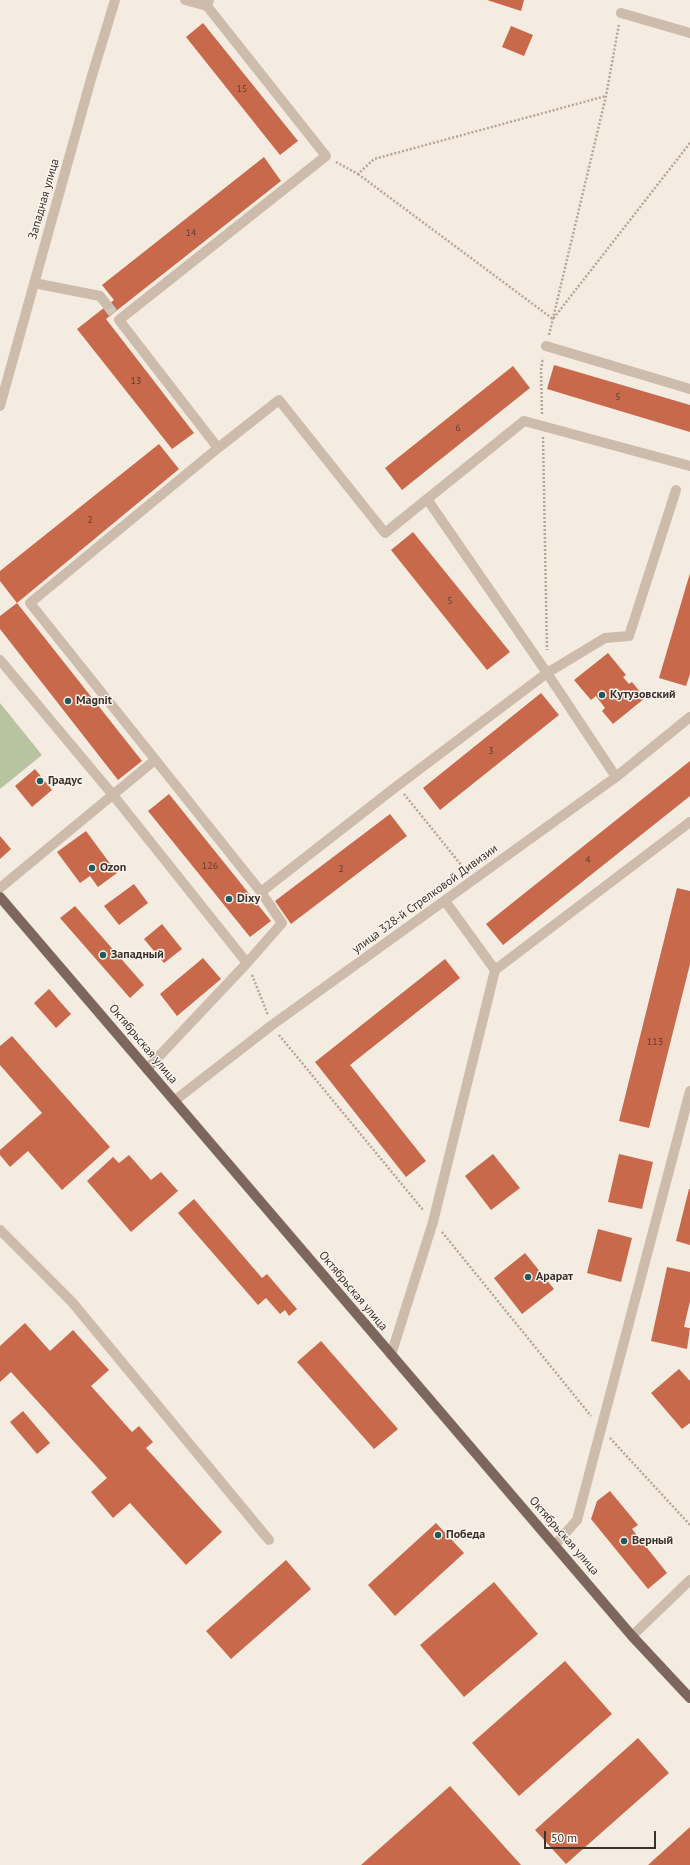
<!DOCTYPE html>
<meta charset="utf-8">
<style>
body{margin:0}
#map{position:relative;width:690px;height:1865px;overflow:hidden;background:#f4ebe1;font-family:"PT Sans",sans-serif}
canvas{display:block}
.scale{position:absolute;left:544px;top:1831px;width:112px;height:18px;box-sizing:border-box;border:2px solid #3b302b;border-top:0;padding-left:5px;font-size:12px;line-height:14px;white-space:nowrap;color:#3b302b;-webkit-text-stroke:3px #fbf5ee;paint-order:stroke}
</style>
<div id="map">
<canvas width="690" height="1865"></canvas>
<div class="scale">50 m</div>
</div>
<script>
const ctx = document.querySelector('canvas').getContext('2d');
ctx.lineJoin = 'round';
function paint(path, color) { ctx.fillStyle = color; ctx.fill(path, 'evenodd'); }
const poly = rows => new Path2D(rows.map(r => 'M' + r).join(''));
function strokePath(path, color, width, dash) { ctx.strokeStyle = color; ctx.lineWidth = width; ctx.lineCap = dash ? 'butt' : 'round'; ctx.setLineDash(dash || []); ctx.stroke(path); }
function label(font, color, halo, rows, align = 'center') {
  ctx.font = font + ' "PT Sans",sans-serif'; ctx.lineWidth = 3; ctx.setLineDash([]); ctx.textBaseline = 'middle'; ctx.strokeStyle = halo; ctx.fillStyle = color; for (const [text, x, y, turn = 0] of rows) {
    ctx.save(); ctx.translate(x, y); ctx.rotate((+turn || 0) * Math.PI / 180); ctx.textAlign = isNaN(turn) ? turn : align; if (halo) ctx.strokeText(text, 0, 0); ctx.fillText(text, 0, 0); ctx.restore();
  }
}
const green = poly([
 [0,703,42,755,0,789]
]);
const building = poly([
 [487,0,524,0,521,11],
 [203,23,298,141,280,155,186,37],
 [511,26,533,35,524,56,502,47],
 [264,157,281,181,106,319,194,433,172,449,77,329,114,300,102,285],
 [554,365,690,405,690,432,547,389],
 [513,366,530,388,402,490,385,468],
 [159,444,179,469,17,603,0,581,0,571],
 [413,532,510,652,487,670,391,550],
 [690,573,690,674,686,686,659,678],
 [17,603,142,761,118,780,0,629,0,616],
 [608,653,626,675,623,677,629,684,632,682,645,698,613,724,602,711,605,708,596,696,591,700,574,680],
 [541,693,559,715,440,810,423,788],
 [690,761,690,796,503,945,486,924],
 [35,769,52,790,32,807,15,786],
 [169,794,271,921,250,937,148,811],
 [390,814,407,836,291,924,275,901],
 [86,831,117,873,98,887,90,876,80,883,57,852],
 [0,836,11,849,0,859],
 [134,884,148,903,119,925,104,906],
 [677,888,690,891,690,964,649,1128,619,1121],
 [75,906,144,985,130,998,60,918],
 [162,924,182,949,164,963,144,939],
 [203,958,221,979,177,1016,160,994],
 [445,959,460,978,350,1065,426,1161,406,1177,315,1062],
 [49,989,71,1014,56,1028,34,1003],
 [12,1036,110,1147,62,1190,28,1151,10,1167,0,1155,0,1150,42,1113,0,1065,0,1046],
 [493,1154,520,1188,491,1210,465,1176],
 [619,1154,653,1162,642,1209,608,1202],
 [129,1155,151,1180,161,1172,178,1191,131,1232,87,1181,113,1157,119,1163],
 [689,1189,690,1189,690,1245,676,1241],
 [194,1199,262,1278,267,1274,297,1309,289,1316,285,1310,280,1314,266,1298,258,1305,178,1213],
 [598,1229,632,1238,621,1282,587,1273],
 [525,1253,554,1289,522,1314,494,1278],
 [667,1267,690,1272,690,1301,684,1327,690,1328,687,1349,651,1341],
 [25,1323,50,1351,73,1330,109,1370,91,1386,132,1432,139,1426,153,1442,146,1448,222,1532,186,1565,130,1503,113,1518,91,1492,107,1478,11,1372,0,1382,0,1346],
 [321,1341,398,1429,374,1449,297,1362],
 [679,1369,690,1381,690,1423,682,1429,651,1393],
 [23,1411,50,1443,37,1454,10,1422],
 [610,1491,638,1525,632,1529,667,1573,648,1589,591,1519,597,1501],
 [436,1523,464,1553,395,1616,368,1585],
 [286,1560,311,1589,231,1659,206,1631],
 [494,1582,538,1634,464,1697,420,1645],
 [565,1661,612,1714,519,1796,472,1743],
 [638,1738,669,1773,566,1864,535,1830],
 [450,1786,521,1865,361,1865],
 [690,1827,690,1865,648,1865]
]);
const minorTunnel = poly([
 [107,305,113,313]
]);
const path = poly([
 [336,162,358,174,374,159,606,96],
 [358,174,553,319,690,143],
 [549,335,606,96,619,24],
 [542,414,541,369,543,358],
 [543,437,547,650],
 [404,794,466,871],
 [252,975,268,1015],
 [279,1035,423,1210],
 [442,1232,591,1416],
 [610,1438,690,1525]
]);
const minor = poly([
 [185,0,207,6,209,0],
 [207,6,326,156,119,320,218,448],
 [621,13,690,33],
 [34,283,100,296,107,305],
 [546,346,690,389],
 [0,406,91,79,115,0],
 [427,499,547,673,616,777],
 [0,660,113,795,247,963,147,1069],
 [0,888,155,760],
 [261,892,397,786,547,673,605,638,629,636,676,490],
 [445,901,495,970],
 [247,963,282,923,261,892,30,603,218,448,279,400,385,533,524,421,690,466],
 [174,1101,272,1025,616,777,690,717],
 [0,1230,72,1302,269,1540],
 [391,1355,433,1222,495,970,690,822],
 [555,1545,577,1520,690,1091],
 [632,1636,690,1580]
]);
const major = poly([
 [0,897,632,1636,690,1698]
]);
const markers = [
 [602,695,4,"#1f5a5e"],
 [68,701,4,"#1f5a5e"],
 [40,781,4,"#1f5a5e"],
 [92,868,4,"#1f5a5e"],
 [229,899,4,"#1f5a5e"],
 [103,955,4,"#1f5a5e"],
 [528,1277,4,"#1f5a5e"],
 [438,1535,4,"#1f5a5e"],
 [624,1541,4,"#1f5a5e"]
];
const numberNames = [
 ["15",242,89],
 ["14",191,233],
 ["13",136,381],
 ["5",618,397],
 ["6",458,428],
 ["2",90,520],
 ["5",450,601],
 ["3",491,751],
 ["4",588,860],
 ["126",210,866],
 ["2",341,869],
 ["113",655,1042]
];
const streetNames = [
 ["Западная улица",44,199,-74],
 ["улица 328-й Стрелковой Дивизии",425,899,-36],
 ["Октябрьская улица",143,1044,50],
 ["Октябрьская улица",353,1291,50],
 ["Октябрьская улица",564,1536,49]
];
const poiNames = [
 ["Кутузовский",610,695],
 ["Magnit",76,701],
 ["Градус",48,781],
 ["Ozon",100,868],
 ["Dixy",237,899],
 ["Западный",111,955],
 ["Арарат",536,1277],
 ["Победа",446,1535],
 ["Верный",632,1541]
];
paint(green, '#b8c4a0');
paint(building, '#c8694b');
strokePath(minorTunnel, '#cfc6bd', 10, [10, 5]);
strokePath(path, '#b9a596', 2.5, [2, 2]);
strokePath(minor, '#cdbbac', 10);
strokePath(major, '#7d675c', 10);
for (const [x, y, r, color] of markers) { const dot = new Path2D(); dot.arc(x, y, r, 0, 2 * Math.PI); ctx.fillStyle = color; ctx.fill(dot); strokePath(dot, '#fbf5ee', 1.5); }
label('10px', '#5e3e33', null, numberNames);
label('12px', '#3b302b', '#fbf5ee', streetNames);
label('bold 12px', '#3b302b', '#fbf5ee', poiNames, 'left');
</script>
